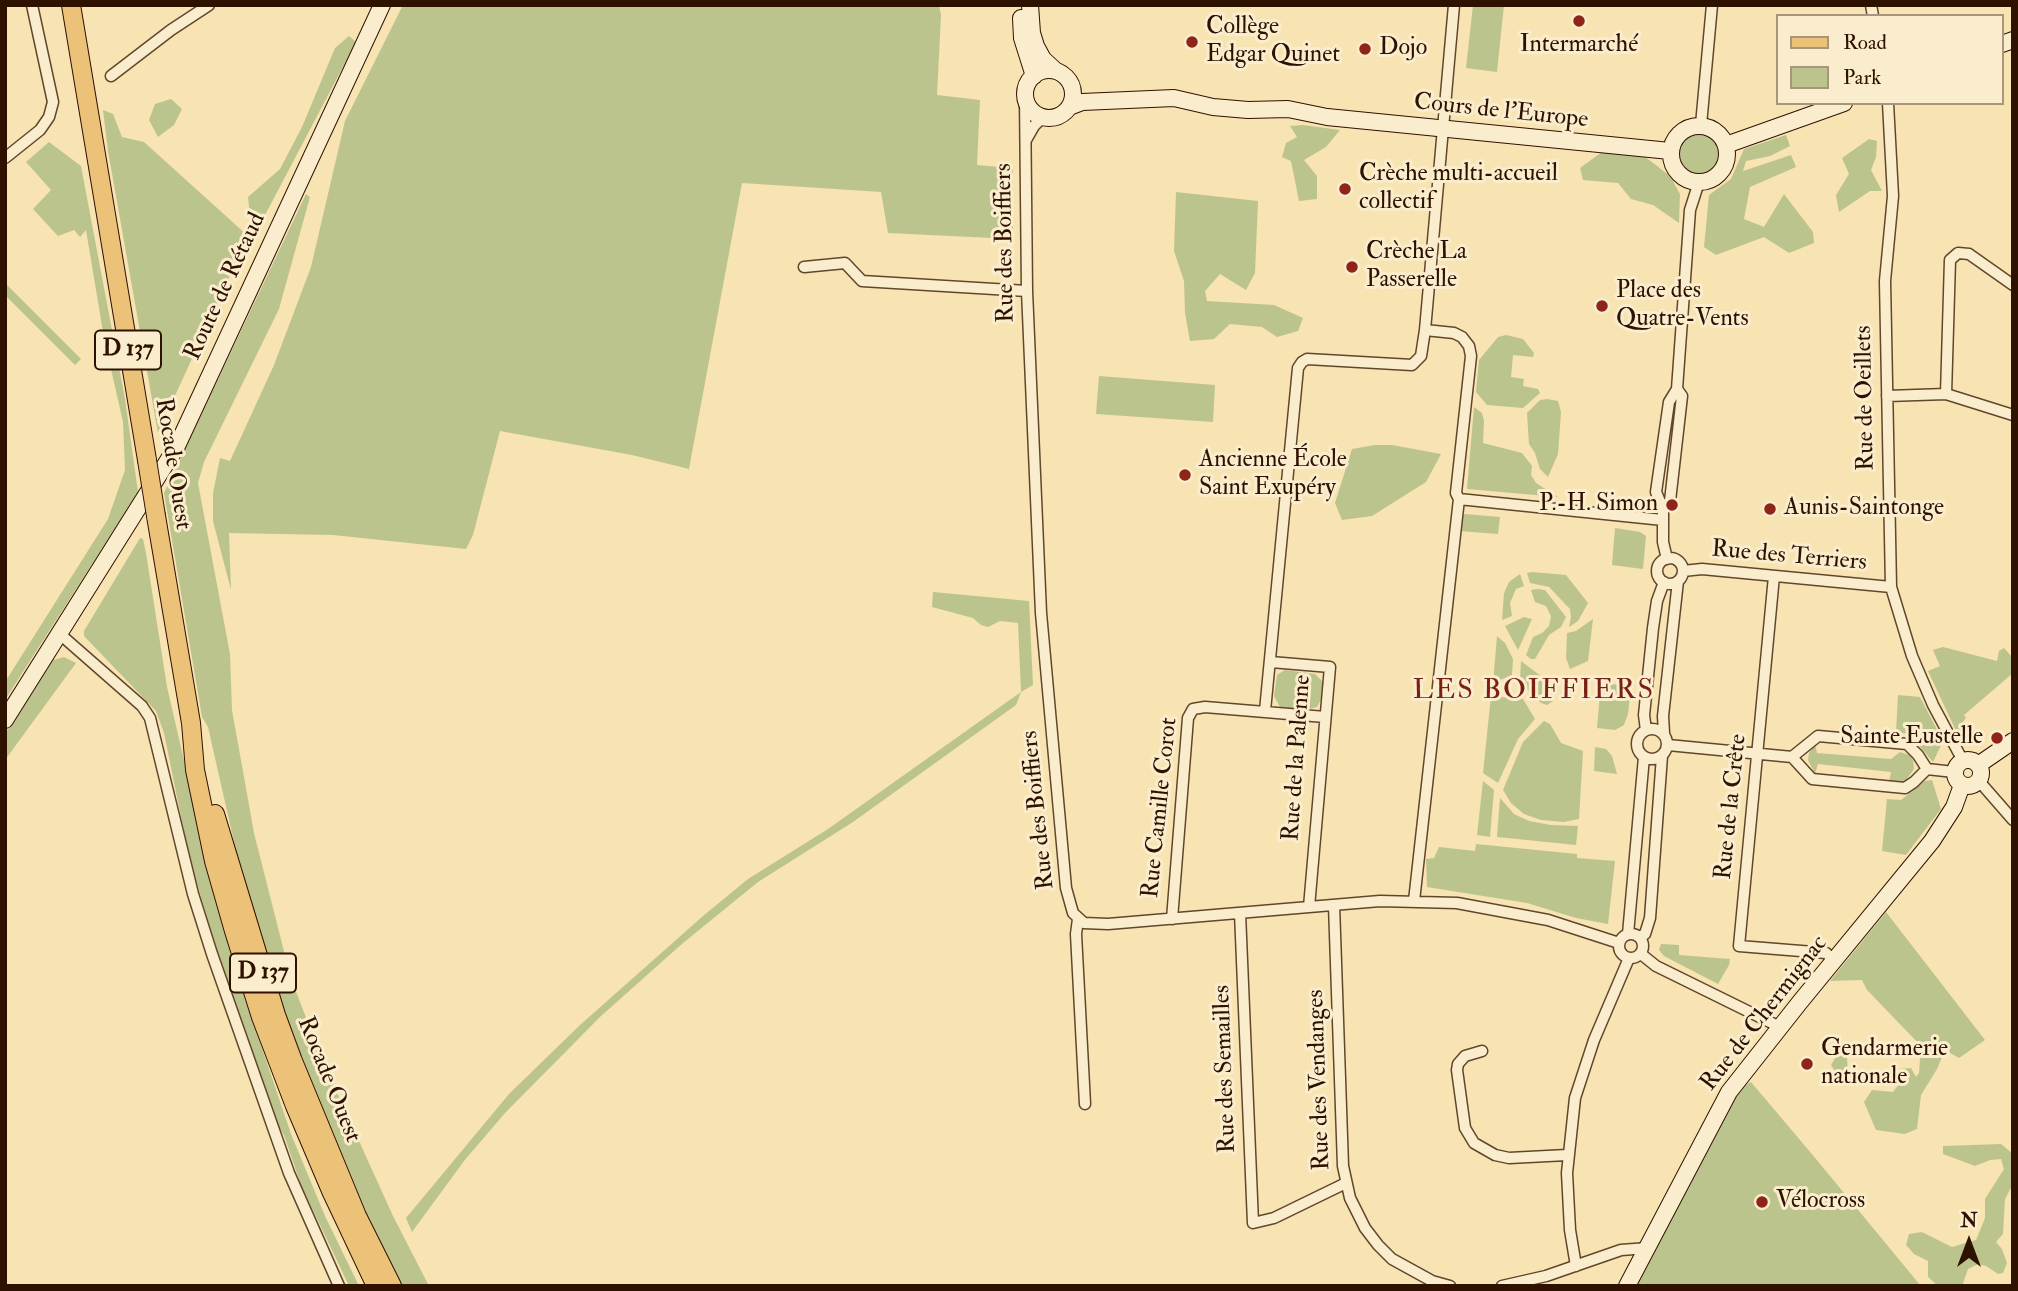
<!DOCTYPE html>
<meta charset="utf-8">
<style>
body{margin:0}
#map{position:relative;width:2018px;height:1291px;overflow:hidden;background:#f8e3b2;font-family:"IM FELL Double Pica",serif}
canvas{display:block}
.frame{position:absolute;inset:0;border:7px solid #2f1100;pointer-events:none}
.legend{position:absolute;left:1776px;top:14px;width:228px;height:91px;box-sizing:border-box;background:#faedcd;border:2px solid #a9957b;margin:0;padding:9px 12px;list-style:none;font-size:21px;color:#2f1100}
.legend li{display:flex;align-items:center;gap:14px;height:35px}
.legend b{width:35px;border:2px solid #a9957b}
.north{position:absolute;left:1934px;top:1207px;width:70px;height:70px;-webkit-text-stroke:5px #faedcd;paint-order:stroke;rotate:0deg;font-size:19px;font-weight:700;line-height:28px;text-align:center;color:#2f1100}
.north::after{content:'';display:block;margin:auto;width:24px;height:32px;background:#2f1100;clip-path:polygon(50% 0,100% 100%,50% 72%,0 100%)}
</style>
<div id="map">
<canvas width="2018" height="1291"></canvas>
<div class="frame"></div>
<ul class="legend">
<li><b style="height:9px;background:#ecc279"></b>Road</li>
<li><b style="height:19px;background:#bcc48d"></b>Park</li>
</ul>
<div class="north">N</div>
</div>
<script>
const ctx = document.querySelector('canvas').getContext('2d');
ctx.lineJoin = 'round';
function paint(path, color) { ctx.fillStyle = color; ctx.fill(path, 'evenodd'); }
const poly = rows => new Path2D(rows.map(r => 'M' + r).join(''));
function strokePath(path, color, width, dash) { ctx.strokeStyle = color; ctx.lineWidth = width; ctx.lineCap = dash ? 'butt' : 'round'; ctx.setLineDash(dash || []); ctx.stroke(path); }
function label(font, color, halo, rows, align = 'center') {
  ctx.font = font + ' "IM FELL Double Pica",serif'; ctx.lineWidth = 6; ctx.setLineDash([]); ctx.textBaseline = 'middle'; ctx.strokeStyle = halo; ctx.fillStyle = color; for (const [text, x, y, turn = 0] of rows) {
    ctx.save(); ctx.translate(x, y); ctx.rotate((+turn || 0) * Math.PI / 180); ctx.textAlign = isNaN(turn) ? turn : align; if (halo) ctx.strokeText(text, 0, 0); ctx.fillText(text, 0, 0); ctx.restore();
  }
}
const green = poly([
 [403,5,939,5,941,15,937,95,980,100,977,165,1013,168,1013,239,888,233,881,192,742,183,689,469,632,455,500,431,473,535,466,549,333,535,229,533,231,590,213,521,213,493,220,458,230,461,274,365,311,267,345,121],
 [1473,5,1504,5,1497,72,1466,68],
 [349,36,356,42,264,217,257,220,250,216,248,197,280,169,302,127,335,48],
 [171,99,182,109,174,125,158,137,149,120,155,104],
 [103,110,113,114,122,137,144,142,248,236,158,433,108,151],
 [1303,125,1340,130,1326,147,1304,160,1317,176,1317,199,1299,201,1291,161,1282,157,1286,143,1297,137,1290,126],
 '1675 153a22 22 0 1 1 44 0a22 22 0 1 1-44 0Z',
 [1786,135,1790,146,1770,156,1746,161,1743,171,1791,155,1796,167,1750,187,1744,219,1764,227,1784,194,1813,232,1814,243,1789,253,1764,237,1716,255,1704,247,1709,195,1731,179,1744,149],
 [1869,139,1877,141,1876,157,1871,170,1882,191,1870,191,1839,212,1836,195,1849,174,1842,158],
 [49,142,81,166,125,399,138,492,5,700,5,682,108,519,125,470,123,422,104,338,86,230,80,237,74,230,58,236,33,209,51,190,26,162],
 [1602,152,1644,156,1670,176,1680,194,1679,223,1653,205,1631,199,1618,183,1583,180,1580,168],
 [1176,192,1258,201,1255,273,1246,290,1220,274,1205,291,1207,301,1274,305,1303,318,1298,331,1277,337,1262,327,1230,324,1214,339,1190,341,1185,313,1184,281,1174,251],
 [306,194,310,197,279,309,204,462,198,483,230,654,232,710,254,833,291,979,325,1066,393,1216,429,1286,399,1286,355,1195,300,1067,251,917,208,727,202,717,164,493],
 [5,283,81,359,75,365,5,295],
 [1506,335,1523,339,1534,353,1533,357,1513,355,1511,377,1524,379,1523,386,1538,389,1540,393,1523,408,1487,405,1476,392,1479,360,1498,337],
 [1099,376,1215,385,1213,422,1096,414],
 [1547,399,1558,401,1561,412,1558,454,1548,477,1540,469,1535,453,1529,444,1527,413,1540,400],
 [1474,407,1482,413,1484,421,1483,443,1522,453,1532,466,1531,475,1536,483,1558,497,1467,489],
 [1375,445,1392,445,1441,454,1426,482,1372,516,1342,520,1335,503,1352,449],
 [1465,514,1500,517,1498,534,1459,531,1461,516],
 [1615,528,1640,532,1646,536,1643,569,1612,565],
 [140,538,143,539,146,553,167,687,209,868,242,989,291,1134,325,1216,359,1286,349,1286,301,1185,284,1135,276,1122,230,992,190,861,164,733,156,711,84,636,84,631],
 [1532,572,1566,575,1588,603,1578,621,1569,627,1571,617,1570,609,1549,587,1530,583,1527,573],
 [1520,574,1524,586,1516,589,1510,603,1512,616,1502,620,1504,593,1509,582],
 [1538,589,1545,590,1566,617,1561,627,1549,635,1535,659,1531,659,1526,655,1533,637,1542,633,1549,626,1551,616,1546,606,1535,602,1531,590],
 [933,592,1029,601,1033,685,1021,692,1016,705,853,822,758,882,683,943,601,1016,505,1113,464,1161,412,1232,406,1218,509,1094,580,1025,703,916,748,879,828,829,1021,692,1018,623,1000,621,988,627,981,625,973,618,932,607],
 [1524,617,1532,619,1518,650,1505,626],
 [1593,619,1588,661,1570,669,1566,658,1567,633,1576,631],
 [1497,636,1505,643,1513,659,1512,675,1493,683],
 [1943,647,1997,661,1999,651,2004,648,2013,658,2013,673,1964,715,1966,718,1963,722,1967,727,1971,725,1982,739,1957,733,1928,671,1940,666,1933,650],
 [64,657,76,663,5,760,5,734,53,660],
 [1521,661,1550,683,1553,701,1547,705,1541,703,1530,693,1520,679],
 [1285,670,1315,674,1323,682,1323,696,1317,707,1305,710,1280,707,1274,696,1277,675],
 [1601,683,1631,686,1628,714,1624,725,1615,730,1597,728],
 [1898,695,1920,697,1943,741,1933,762,1909,734,1896,732],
 [1491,696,1523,699,1535,719,1518,739,1498,783,1483,773],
 [1544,721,1550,724,1561,743,1583,751,1579,819,1564,822,1541,820,1524,814,1511,803,1503,790,1523,742],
 [1815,744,1817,753,1891,759,1900,752,1909,755,1913,760,1914,769,1904,783,1889,782,1891,772,1818,764,1815,774,1808,760,1809,753],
 [1595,747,1606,749,1612,756,1617,774,1594,771],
 [1932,780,1941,809,1906,855,1882,851,1887,799,1901,800,1925,781],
 [1483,781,1494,790,1490,837,1477,835],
 [1500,798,1514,814,1529,821,1551,825,1578,826,1576,845,1497,837],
 [1476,844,1577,854,1577,858,1615,861,1608,924,1576,918,1527,903,1427,887,1426,859,1434,858,1439,847,1475,851],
 [1886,912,1985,1040,1959,1058,1945,1050,1937,1069,1921,1095,1917,1129,1905,1134,1876,1130,1864,1102,1872,1090,1893,1092,1899,1084,1897,1077,1899,1069,1911,1068,1916,1077,1919,1073,1920,1059,1923,1055,1922,1047,1867,990,1862,980,1830,981],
 [1661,944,1679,945,1679,955,1730,959,1729,965,1718,984,1664,956,1659,950],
 [1841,1048,1847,1056,1848,1077,1845,1080,1840,1079,1831,1065],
 [1751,1082,1811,1153,1921,1286,1629,1286,1705,1138,1742,1087],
 [2001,1144,2013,1154,2013,1184,2005,1199,2003,1234,1996,1242,2002,1249,2007,1263,2003,1273,1998,1274,1986,1266,1978,1264,1968,1269,1962,1286,1938,1286,1928,1277,1928,1261,1914,1254,1906,1245,1909,1234,1922,1232,1952,1247,1976,1240,1985,1218,1985,1199,2004,1169,2001,1159,1990,1160,1975,1166,1943,1154,1943,1146]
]);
const street = poly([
 [1871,5,1873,16],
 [111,76,171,30,209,5],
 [1025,97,1027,291,1041,613,1066,888,1073,913,1084,923,1108,924,1380,901,1457,903,1548,920,1619,943],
 [1888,103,1893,196,1885,281,1891,587,1912,656,1933,705,1963,761],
 [1701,125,1712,5],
 [1026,140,1034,126,1042,118],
 [5,158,40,130,49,117,53,102,32,5],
 [804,267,845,263,862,281,1027,291],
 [1425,330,1454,333,1462,337,1469,346,1471,356,1456,493,1459,499,1663,520],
 [1946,394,1950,260,1958,253,1969,254,2013,285],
 [1887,396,1946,394,2013,415],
 [1663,509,1670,501,1682,396,1677,389],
 '1657 571a13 13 0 1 1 26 0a13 13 0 1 1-26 0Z',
 [1667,559,1663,542,1663,509,1656,492,1669,402,1677,389,1690,210,1699,182],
 [1683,571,1702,569,1891,587],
 [1774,576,1739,946,1826,953,1834,960],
 [61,635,142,706,150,718,193,894,212,954,289,1173,339,1286],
 [1271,662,1330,667,1309,907],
 [1265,711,1298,368,1302,362,1307,359,1412,365,1421,356,1425,330,1454,5],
 '1637 744a15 15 0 1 1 30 0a15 15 0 1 1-30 0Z',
 [1646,730,1644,715,1653,628,1657,601,1664,582],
 [1664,733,1663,716,1678,581],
 [1668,745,1792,757,1812,779,1905,788,1914,782,1927,769],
 [1792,757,1818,736,1907,744,1918,755,1927,769],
 [1927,769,1954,772],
 [1979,781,2013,820],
 [1414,901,1459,499],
 [1334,905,1343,1166,1350,1198,1365,1228,1378,1245,1392,1259,1432,1281,1450,1286],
 [1240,913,1253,1223,1274,1218,1346,1183],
 [1078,919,1076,934,1085,1104],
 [1172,919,1188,718,1193,709,1205,707,1325,717],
 '1619 946a12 12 0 1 1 24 0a12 12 0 1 1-24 0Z',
 [1628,934,1644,757],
 [1639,937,1645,934,1650,918,1662,756],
 [1641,954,1656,966,1780,1027],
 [1482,1051,1465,1056,1458,1064,1457,1070,1465,1128,1474,1143,1495,1155,1509,1158,1567,1155],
 [1576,1266,1570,1230,1567,1173,1575,1098,1594,1040,1629,958],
 [1502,1286,1546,1276,1621,1250,1648,1248]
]);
const secondary = poly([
 [1030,5,1032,33,1036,46,1043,59,1056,71],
 [1021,18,1022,38,1034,76],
 [2002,44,2013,40],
 '1025 94a24 24 0 1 1 48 0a24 24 0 1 1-48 0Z',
 [1069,107,1082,102,1174,98,1213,107,1248,110,1288,109,1327,117,1670,151],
 '1671 154a28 28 0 1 1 56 0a28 28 0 1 1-56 0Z',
 [1726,145,1844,103],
 [5,720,177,446,382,5],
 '1955 773a13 13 0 1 1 26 0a13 13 0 1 1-26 0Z',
 [1978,765,2013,741],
 [1627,1286,1729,1092,1800,1002,1932,841,1954,807,1962,785]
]);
const primary = poly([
 [71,5,147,460],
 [156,516,191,723,195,770,214,861,234,931,261,1017,295,1106,332,1193,376,1286],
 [215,814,276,1015,293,1061,357,1216,392,1286]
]);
const primaryBridge = poly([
 [147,460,156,516]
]);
const markers = [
 [1579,21,7,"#8f2418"],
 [1192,42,7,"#8f2418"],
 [1365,49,7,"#8f2418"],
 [1345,189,7,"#8f2418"],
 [1352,267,7,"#8f2418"],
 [1602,306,7,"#8f2418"],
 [1185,475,7,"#8f2418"],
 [1672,505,7,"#8f2418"],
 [1770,509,7,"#8f2418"],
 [1997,738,7,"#8f2418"],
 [1807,1064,7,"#8f2418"],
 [1762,1202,7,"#8f2418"]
];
const shields = [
 [128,350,66],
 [263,973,66]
];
const shieldNames = [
 ["D 137",128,350],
 ["D 137",263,973]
];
const poiNames = [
 ["Collège",1206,28],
 ["Edgar Quinet",1206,56],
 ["Intermarché",1579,46,"center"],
 ["Dojo",1379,49],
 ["Crèche multi-accueil",1359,175],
 ["collectif",1359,203],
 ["Crèche La",1366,253],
 ["Passerelle",1366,281],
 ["Place des",1616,292],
 ["Quatre-Vents",1616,320],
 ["Ancienne École",1199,461],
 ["Saint Exupéry",1199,489],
 ["P.-H. Simon",1658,505,"right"],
 ["Aunis-Saintonge",1784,509],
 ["Sainte Eustelle",1983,738,"right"],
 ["Gendarmerie",1821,1050],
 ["nationale",1821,1078],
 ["Vélocross",1776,1202]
];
const streetNames = [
 ["Cours de l'Europe",1501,112,6],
 ["Rue des Boiffiers",1006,243,-91],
 ["Route de Rétaud",226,287,-65],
 ["Rue de Oeillets",1866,398,-91],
 ["Rocade Ouest",172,464,81],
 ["Rue des Terriers",1789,557,5],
 ["Rue de la Palenne",1298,758,-86],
 ["Rue de la Crête",1732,807,-84],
 ["Rue Camille Corot",1161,808,-84],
 ["Rue des Boiffiers",1039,810,-96],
 ["Rue de Chermignac",1765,1014,-52],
 ["Rue des Semailles",1226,1069,-92],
 ["Rocade Ouest",328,1080,68],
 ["Rue des Vendanges",1320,1080,-92]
];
const quarterNames = [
 ["LES BOIFFIERS",1534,692]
];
paint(green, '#bcc48d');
strokePath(street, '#61462c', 13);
strokePath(secondary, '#2f1100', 18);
strokePath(primary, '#2f1100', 20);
strokePath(street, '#faedcd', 10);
strokePath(secondary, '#faedcd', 16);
strokePath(primary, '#ecc279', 18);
strokePath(primaryBridge, '#2f1100', 20, []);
strokePath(primaryBridge, '#ecc279', 18);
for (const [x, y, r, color] of markers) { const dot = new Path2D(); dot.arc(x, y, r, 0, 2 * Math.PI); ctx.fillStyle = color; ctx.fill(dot); strokePath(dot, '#faedcd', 2.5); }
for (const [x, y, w] of shields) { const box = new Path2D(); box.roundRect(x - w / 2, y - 19.5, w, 39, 5); ctx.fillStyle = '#faedcd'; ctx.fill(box); strokePath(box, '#2f1100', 2); }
label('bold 23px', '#2f1100', null, shieldNames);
label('24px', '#2f1100', '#faedcd', poiNames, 'left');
label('24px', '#2f1100', '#faedcd', streetNames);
ctx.letterSpacing = '2px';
label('28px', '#7a1f14', '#faedcd', quarterNames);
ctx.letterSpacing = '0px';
</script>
